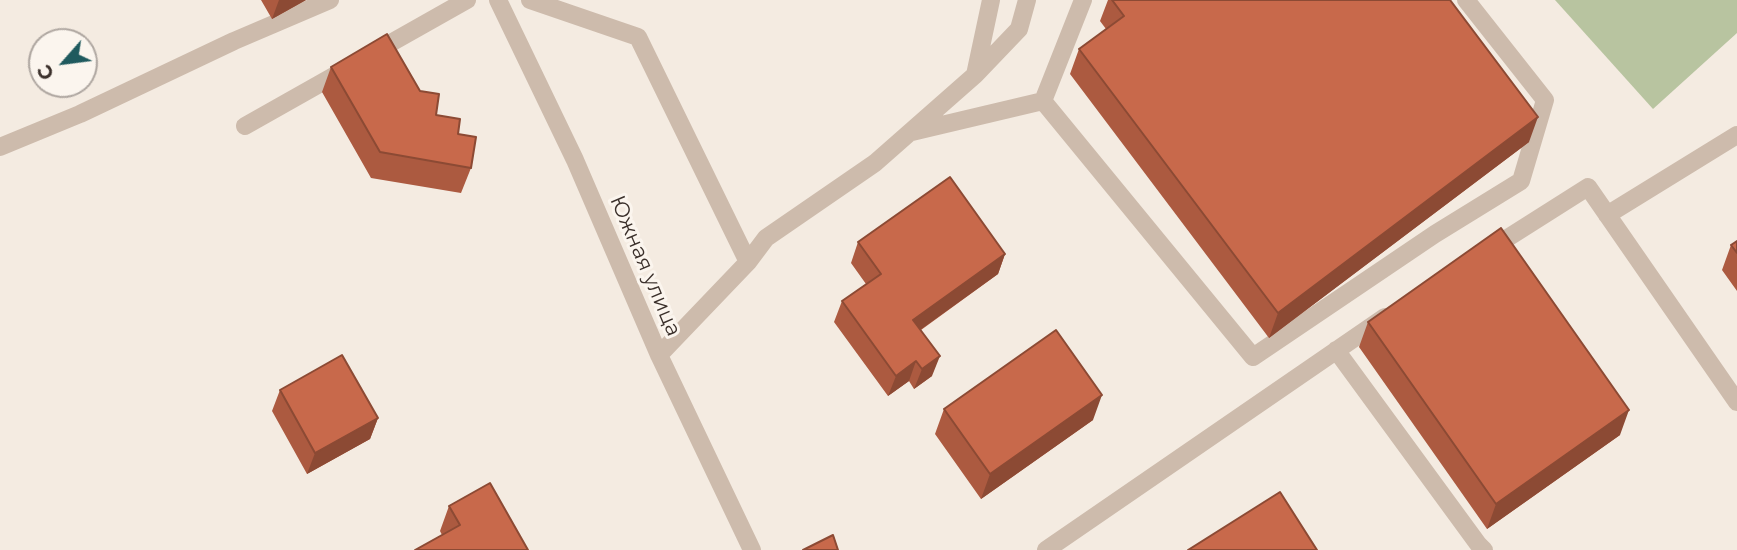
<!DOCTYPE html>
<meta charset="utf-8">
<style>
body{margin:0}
#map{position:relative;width:1737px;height:550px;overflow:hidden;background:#f4ebe1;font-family:Montserrat,sans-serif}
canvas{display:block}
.north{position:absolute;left:28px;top:28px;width:70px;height:70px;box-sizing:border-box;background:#fbf5ee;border:2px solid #aea6a0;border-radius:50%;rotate:242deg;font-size:19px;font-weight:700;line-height:28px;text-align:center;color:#3b302b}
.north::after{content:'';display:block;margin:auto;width:24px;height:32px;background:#1f5a5e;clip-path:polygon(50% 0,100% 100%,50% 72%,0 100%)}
</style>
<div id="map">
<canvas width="1737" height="550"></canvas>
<div class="north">С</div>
</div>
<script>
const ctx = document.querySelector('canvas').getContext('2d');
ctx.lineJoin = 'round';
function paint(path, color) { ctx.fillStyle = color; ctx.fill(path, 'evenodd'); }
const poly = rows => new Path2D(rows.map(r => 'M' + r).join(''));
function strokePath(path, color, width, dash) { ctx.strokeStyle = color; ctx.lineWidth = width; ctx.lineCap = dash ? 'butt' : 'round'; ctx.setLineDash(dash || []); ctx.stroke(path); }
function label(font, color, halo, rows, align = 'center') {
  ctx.font = font + ' Montserrat,sans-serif'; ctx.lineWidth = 6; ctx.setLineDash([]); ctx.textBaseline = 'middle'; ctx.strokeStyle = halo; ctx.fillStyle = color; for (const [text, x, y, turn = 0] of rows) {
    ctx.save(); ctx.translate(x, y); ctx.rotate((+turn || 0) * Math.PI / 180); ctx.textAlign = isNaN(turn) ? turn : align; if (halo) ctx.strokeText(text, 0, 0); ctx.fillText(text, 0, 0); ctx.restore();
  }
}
const green = poly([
 [1555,0,1737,0,1737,33,1653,109]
]);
const minor = poly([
 [498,0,575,160,659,355,752,550],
 [530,0,638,37,748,262],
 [373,53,467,0],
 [975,75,1019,29,1027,0],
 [1043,101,1253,357,1435,234,1521,181,1545,100,1466,0],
 [1043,101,1083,0],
 [245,126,346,69],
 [912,132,1043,101],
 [0,147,80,114,234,41,330,0],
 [1607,215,1737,135],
 [1487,251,1588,187,1737,402],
 [1336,350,1478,544,1484,550],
 [659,355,748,262,766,238,875,163,975,75,991,0],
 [1046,550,1385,317]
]);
const wall = poly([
 [261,0,306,0,272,19],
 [1108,0,1450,0,1529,142,1269,338,1070,74,1079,49,1106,29,1100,21],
 [331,67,420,91,436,115,458,134,471,168,461,193,371,178,322,92],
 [1737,241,1737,291,1722,270,1731,245],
 [858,242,1005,254,998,274,921,330,932,376,914,389,909,381,888,396,834,322,842,301,866,284,851,263],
 [1368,322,1620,435,1487,529,1359,347],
 [280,390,378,418,370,439,307,474,272,411],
 [944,409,1093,420,981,499,935,434],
 [449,506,528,550,442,535,440,531]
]);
const shadedWall = poly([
 [279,0,306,0,272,19],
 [1538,117,1529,142,1269,338,1278,313],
 [1005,254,998,274,906,340,913,320],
 [940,356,932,376,914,389,922,369],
 [916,361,909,381,888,396,896,376],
 [1102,395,1093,420,981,499,990,474],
 [1629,410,1620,435,1487,529,1496,504],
 [378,418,370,439,307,474,315,453]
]);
const building = poly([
 [1112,0,1450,0,1538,117,1278,313,1079,49,1124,16,1112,0],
 [387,34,420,91,439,94,436,115,460,119,458,134,476,137,471,168,380,152,331,67,387,34],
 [950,177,1005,254,913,320,940,356,922,369,916,361,896,376,842,301,881,274,858,242,950,177],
 [1501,228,1629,410,1496,504,1368,322,1501,228],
 [1737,241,1737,253,1731,245,1737,241],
 [1056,330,1102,395,990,474,944,409,1056,330],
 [342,355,378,418,315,453,280,390,342,355],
 [490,483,528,550,415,550,460,525,449,506,490,483],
 [1280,492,1317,550,1188,550,1280,492],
 [833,535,838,550,803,550,833,535]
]);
const streetNames = [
 ["Южная улица",645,266,67]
];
paint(green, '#b8c4a0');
strokePath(minor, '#cdbbac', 18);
paint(wall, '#ac5a40');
paint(shadedWall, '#8c4a34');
paint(building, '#c8694b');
strokePath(building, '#8c4a34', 2);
label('21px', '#3b302b', '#fbf5ee', streetNames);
</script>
